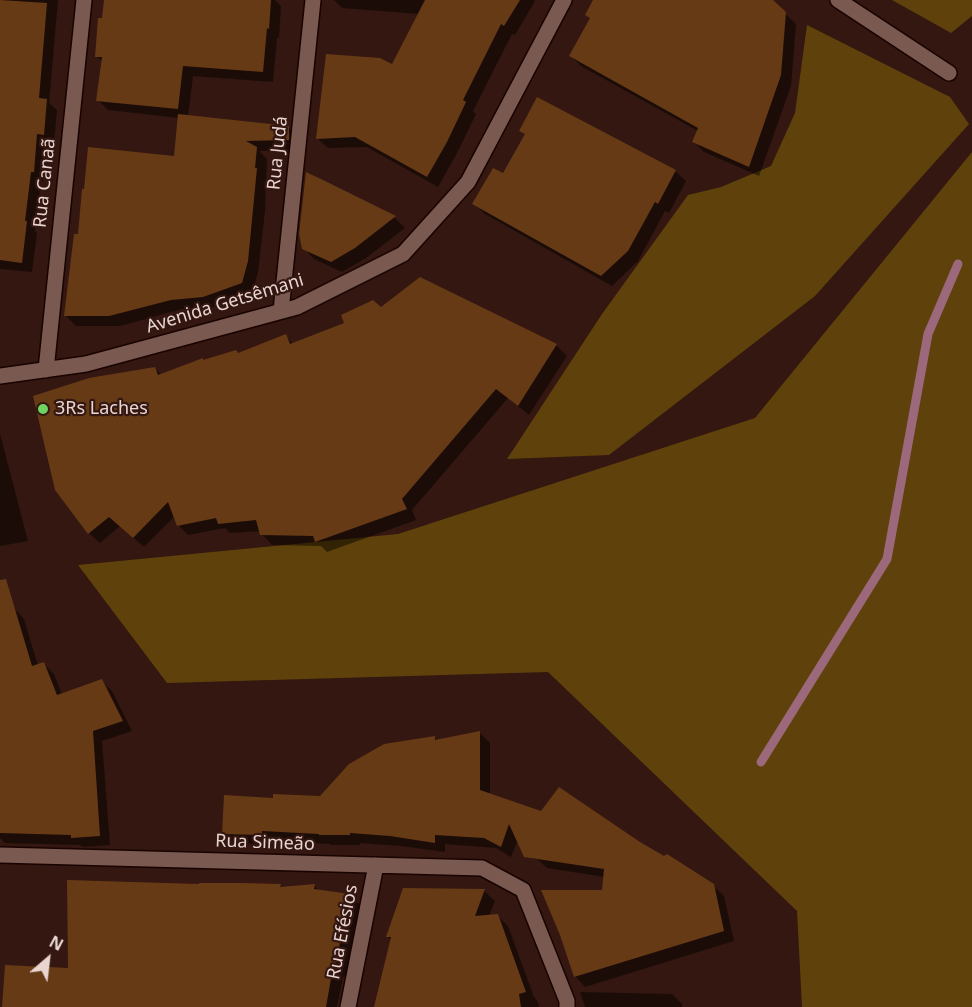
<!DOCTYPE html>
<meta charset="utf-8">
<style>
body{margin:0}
#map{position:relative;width:972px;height:1007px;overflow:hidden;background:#331710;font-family:"Noto Sans",sans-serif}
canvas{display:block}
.north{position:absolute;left:18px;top:929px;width:60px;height:60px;-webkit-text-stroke:4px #331710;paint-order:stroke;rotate:28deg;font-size:16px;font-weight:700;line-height:24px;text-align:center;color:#e9d5d0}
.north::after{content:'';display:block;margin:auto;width:21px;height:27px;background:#e9d5d0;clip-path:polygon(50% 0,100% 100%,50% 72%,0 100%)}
</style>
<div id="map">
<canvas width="972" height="1007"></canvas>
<div class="north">N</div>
</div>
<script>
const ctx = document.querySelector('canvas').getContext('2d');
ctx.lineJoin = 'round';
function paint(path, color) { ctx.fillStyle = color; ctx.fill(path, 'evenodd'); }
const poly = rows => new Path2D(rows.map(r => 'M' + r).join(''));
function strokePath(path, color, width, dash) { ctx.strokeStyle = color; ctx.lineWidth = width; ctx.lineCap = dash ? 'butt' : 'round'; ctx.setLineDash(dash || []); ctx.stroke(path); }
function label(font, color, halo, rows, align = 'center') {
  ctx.font = font + ' "Noto Sans",sans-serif'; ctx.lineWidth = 4.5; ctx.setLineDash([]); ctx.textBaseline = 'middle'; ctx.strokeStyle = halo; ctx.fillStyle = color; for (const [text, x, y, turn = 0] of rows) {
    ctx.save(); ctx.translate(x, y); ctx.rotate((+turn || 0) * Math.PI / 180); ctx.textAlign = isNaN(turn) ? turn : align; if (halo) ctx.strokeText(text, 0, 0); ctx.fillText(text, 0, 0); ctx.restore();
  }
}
const green = poly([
 [892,0,972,0,972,16,951,33],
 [807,25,950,97,969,124,815,296,609,455,507,459,602,314,688,195,721,187,771,166,795,113],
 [972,152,972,1007,802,1007,797,911,548,672,167,683,78,565,398,534,755,418]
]);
const shadow = poly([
 [0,0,58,0,49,103,57,110,54,144,47,143,43,182,41,181,35,231,37,233,32,272,0,269],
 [105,0,275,0,281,6,279,38,277,38,273,82,193,76,188,116,288,127,299,138,298,150,259,151,267,159,265,211,258,272,252,293,214,307,182,309,120,326,76,326,66,316,80,236,176,157,179,118,108,110,98,100,103,62,96,56,104,20],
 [334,0,534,0,535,1,515,35,512,34,473,111,476,114,457,153,438,187,367,147,328,148,317,138,393,66,419,14,342,8],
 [595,0,771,0,796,24,791,86,759,176,704,152,694,142,698,131,581,66,571,56,591,19,586,15],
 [521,130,675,171,686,181,669,213,665,211,638,261,612,286,485,214,474,204,504,176,526,135],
 [308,174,395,218,405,228,366,258,342,272,314,259,304,248],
 [421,279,556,345,567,356,529,415,508,398,412,510,416,520,327,552,321,546,272,545,262,534,261,531,230,533,225,528,188,535,178,525,175,516,144,547,120,526,100,543,89,533,56,490,155,369,162,375,239,354,285,336,293,344,381,309],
 [0,434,28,541,0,546],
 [0,580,9,610,14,608,24,619,38,666,44,664,54,674,62,695,101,681,112,691,132,731,102,741,110,845,83,847,80,845,5,843,0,838],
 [480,733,490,743,490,795,640,844,713,886,724,896,734,941,585,987,575,976,604,892,605,877,547,868,537,859,533,859,522,849,518,839,511,857,496,848,445,844,445,852,401,846,360,843,360,845,331,845,330,844,271,841,271,845,234,843,224,833,274,799,320,798,434,737,438,741],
 [280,886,283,889,314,886,320,891,350,895,360,905,345,977,343,977,337,1007,3,1007,69,969],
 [404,890,484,891,495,901,489,916,498,916,508,926,534,997,538,1002,539,1007,375,1007,391,940,388,937],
 [580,992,672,994,682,1004,682,1007,585,1007]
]);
const stream = poly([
 [761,762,887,559,928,334,958,264]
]);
const building = poly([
 [0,0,47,3,39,98,47,99,44,135,37,134,34,172,31,172,25,221,27,221,22,263,0,260],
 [104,0,271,0,269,29,267,28,263,72,183,66,178,109,96,101,102,57,95,57,98,18,102,18],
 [425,0,520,0,504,26,501,24,463,100,466,102,447,142,427,177,355,137,316,139,326,54,380,58,392,64],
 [593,0,773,0,786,12,781,75,749,167,692,142,698,128,569,56,590,18,585,15],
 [537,97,676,170,658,204,655,202,628,251,601,276,472,204,493,168,503,173,525,134,519,131],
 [178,114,289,126,289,140,246,141,257,147,255,168,257,168,248,261,242,283,203,297,171,300,109,316,64,316,74,234,78,234,82,189,84,189,88,147,174,156],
 [306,172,325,181,396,216,355,248,331,262,302,249,299,234],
 [420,277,557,344,518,406,496,389,402,499,407,509,315,542,313,536,260,535,256,520,218,524,216,518,177,526,168,502,133,538,109,517,88,534,55,490,33,396,89,378,155,367,158,375,203,358,203,360,236,350,238,353,286,334,290,344,344,323,341,315,373,300,381,307],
 [6,579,32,666,44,662,57,695,102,679,123,721,93,731,100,836,71,838,71,835,0,833,0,580],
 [480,731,480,790,541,811,559,787,640,842,664,856,667,854,714,884,724,931,574,977,560,935,541,890,602,890,604,869,524,857,509,824,501,847,484,838,435,835,435,843,390,836,350,833,350,835,319,835,319,834,262,831,262,835,222,834,224,795,273,798,273,794,320,796,349,764,384,744,435,736,435,740],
 [67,880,199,884,199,883,241,883,281,884,280,887,315,884,314,889,350,894,335,967,333,967,326,1007,2,1007,5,965,68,968],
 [403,888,485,889,475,916,498,914,526,992,519,994,521,1007,374,1007,391,937,386,937]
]);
const street = poly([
 [838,0,949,73],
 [281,311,313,0],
 [46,370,84,0],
 [0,376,86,364,297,307,403,254,468,182,564,0],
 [0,855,482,868,523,890,567,1001,567,1007],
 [348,1007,376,865]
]);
const markers = [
 [43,409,6,"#6dd361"]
];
const streetNames = [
 ["Rua Judá",278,153,-84],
 ["Rua Canaã",45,183,-84],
 ["Avenida Getsêmani",225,304,-17],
 ["Rua Simeão",265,843,2],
 ["Rua Efésios",343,932,-79]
];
const poiNames = [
 ["3Rs Laches",55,409]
];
paint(green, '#5f420b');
paint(shadow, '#0007');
strokePath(stream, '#9c687c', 9);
paint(building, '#673a16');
strokePath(street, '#190300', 18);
strokePath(street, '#7a5950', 15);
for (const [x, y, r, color] of markers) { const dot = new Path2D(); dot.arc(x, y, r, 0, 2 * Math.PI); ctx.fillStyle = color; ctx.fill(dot); strokePath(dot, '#331710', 2); }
label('18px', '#e9d5d0', '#331710', streetNames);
label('18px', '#e9d5d0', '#331710', poiNames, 'left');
</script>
